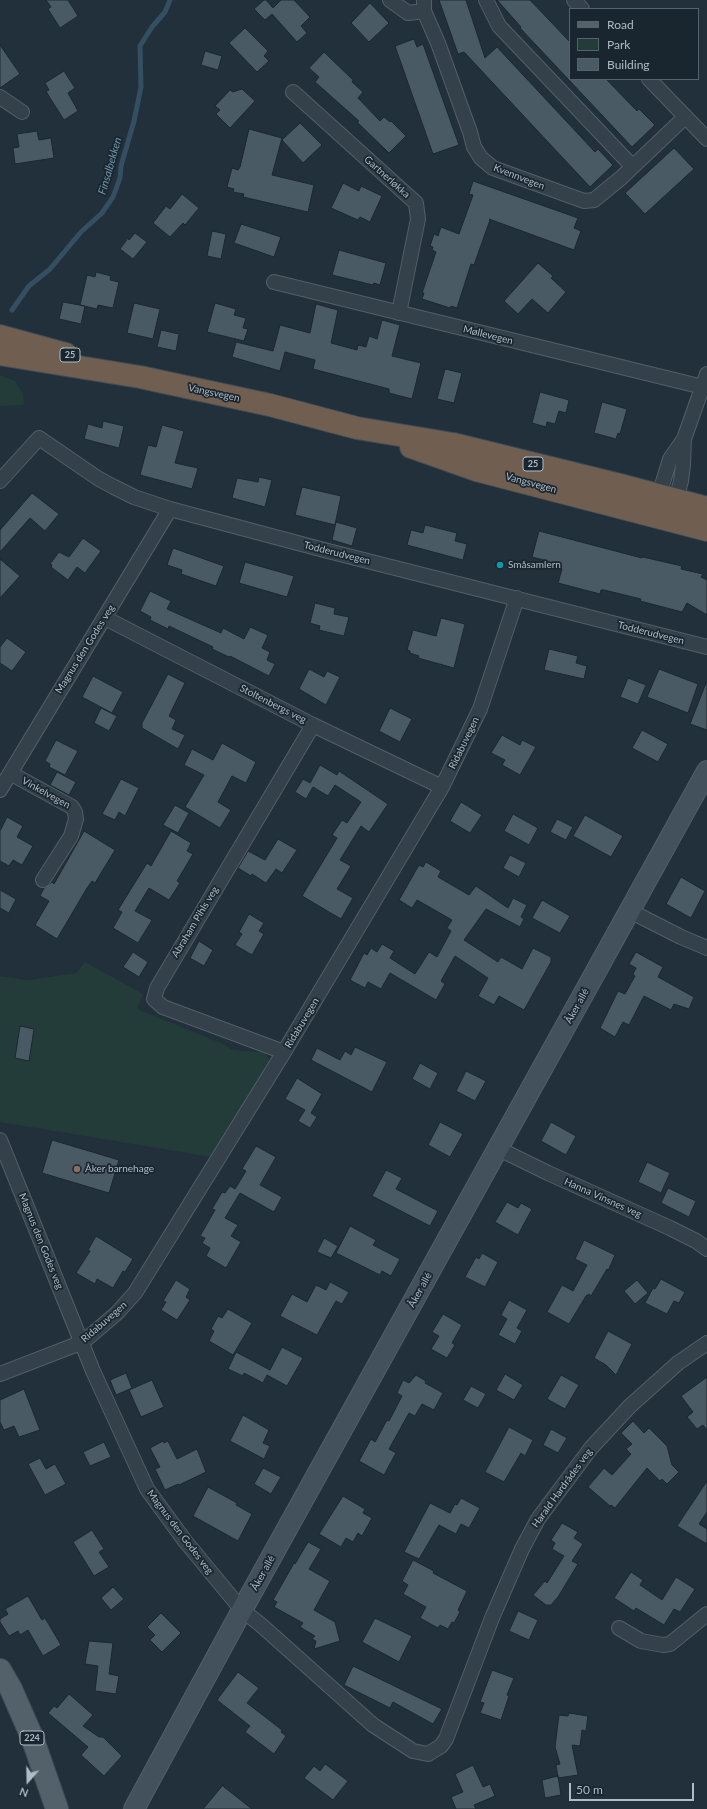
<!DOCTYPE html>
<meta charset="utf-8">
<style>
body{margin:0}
#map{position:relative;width:707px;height:1809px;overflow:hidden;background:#21303a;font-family:Lato,sans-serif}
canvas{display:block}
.legend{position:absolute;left:569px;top:8px;width:130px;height:72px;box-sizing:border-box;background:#1a262f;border:1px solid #56626b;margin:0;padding:5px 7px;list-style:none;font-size:12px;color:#afbcc6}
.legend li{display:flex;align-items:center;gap:8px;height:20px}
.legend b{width:20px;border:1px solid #56626b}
.north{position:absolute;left:8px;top:1761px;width:40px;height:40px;-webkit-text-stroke:3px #1a262f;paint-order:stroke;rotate:200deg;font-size:11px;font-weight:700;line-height:16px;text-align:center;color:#afbcc6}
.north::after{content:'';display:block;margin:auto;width:14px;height:18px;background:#afbcc6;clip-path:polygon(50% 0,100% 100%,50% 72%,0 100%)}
.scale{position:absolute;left:569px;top:1783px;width:125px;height:18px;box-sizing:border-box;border:2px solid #afbcc6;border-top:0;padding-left:5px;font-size:12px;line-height:14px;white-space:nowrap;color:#afbcc6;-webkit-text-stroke:3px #1a262f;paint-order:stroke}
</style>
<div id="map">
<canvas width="707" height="1809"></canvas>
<ul class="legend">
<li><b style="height:5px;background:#52616a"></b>Road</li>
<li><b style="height:11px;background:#233b39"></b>Park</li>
<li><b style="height:11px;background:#495a65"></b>Building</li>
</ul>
<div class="north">N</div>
<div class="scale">50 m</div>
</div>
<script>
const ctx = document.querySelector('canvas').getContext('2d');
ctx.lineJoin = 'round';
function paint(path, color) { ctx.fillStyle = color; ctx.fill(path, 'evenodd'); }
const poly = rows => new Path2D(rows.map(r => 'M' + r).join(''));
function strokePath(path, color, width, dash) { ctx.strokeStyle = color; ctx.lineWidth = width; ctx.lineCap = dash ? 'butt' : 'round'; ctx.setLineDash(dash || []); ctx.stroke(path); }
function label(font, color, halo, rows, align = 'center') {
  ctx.font = font + ' Lato,sans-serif'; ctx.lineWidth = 3.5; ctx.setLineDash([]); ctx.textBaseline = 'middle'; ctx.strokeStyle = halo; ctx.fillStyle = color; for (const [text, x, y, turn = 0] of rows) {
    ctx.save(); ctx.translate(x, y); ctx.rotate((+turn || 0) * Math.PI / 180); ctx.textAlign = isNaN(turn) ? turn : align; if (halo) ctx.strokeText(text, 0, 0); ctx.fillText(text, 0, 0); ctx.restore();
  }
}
const green = poly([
 [0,375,15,381,23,393,24,405,0,406],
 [85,962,143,994,137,1009,221,1043,233,1050,262,1052,266,1055,270,1061,211,1157,0,1122,0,976,28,980,76,973]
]);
const stream = poly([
 [12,310,29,286,50,269,81,232,102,213,113,197,120,178,121,166,134,121,141,87,140,46,152,27,165,12,170,0]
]);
const building = poly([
 [46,0,68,0,78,16,60,28,48,9,51,7,46,0],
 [264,0,266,0,273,8,281,0,294,0,310,17,301,26,307,33,297,42,272,14,265,20,254,9,264,0],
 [439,0,466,0,485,58,497,47,595,152,598,149,613,165,590,187,464,52,458,54,439,0],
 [497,0,530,0,570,42,570,79,606,79,637,111,639,109,655,125,632,147,520,28,521,27,497,0],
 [370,3,389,23,369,42,351,23,370,3],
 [245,28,268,51,264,56,269,61,257,72,229,43,245,28],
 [414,39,417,47,423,44,459,145,433,154,395,46,414,39],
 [0,45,20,74,0,88,0,45],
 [205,51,222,56,218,70,201,65,205,51],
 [324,52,353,80,352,82,363,92,358,98,380,121,384,117,390,122,391,121,406,136,389,153,357,122,359,121,315,82,319,77,309,68,324,52],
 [64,71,75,88,68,93,78,111,64,120,50,98,46,91,49,90,45,83,64,71],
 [242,89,255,101,230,128,216,114,220,110,215,106,230,90,233,92,242,89],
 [300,123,322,145,303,163,282,140,300,123],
 [249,129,282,138,272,175,314,185,308,212,243,197,244,194,233,192,234,189,227,187,232,168,238,170,240,167,249,129],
 [37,131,39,140,51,138,54,158,15,164,13,148,19,147,17,134,37,131],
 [674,148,694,169,645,214,625,193,674,148],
 [473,181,578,218,574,228,581,231,574,250,489,219,490,220,474,265,471,264,457,308,451,306,450,308,422,299,424,293,422,293,436,252,432,250,433,247,430,246,434,234,438,236,441,227,459,234,473,195,469,194,473,181],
 [343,183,359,191,361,186,382,196,370,222,360,217,358,220,331,208,343,183],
 [182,194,199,208,185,225,183,223,170,237,153,223,166,206,170,209,182,194],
 [241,224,281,237,274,257,234,243,241,224],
 [212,231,226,234,221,259,207,256,212,231],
 [135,233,147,242,133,259,120,249,128,238,129,240,135,233],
 [339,250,386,263,380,285,374,283,373,285,332,275,339,250],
 [538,263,553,276,551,278,566,292,548,313,532,299,518,314,504,301,538,263],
 [96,272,111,276,110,280,119,282,113,308,98,305,97,309,80,305,87,275,95,277,96,272],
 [63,302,85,306,81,324,59,319,63,302],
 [134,303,160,309,153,339,127,333,134,303],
 [215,303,236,309,234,315,246,318,243,328,248,329,244,341,207,332,215,303],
 [316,304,338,310,331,343,357,350,358,345,366,347,369,336,377,339,382,320,400,325,392,356,421,363,412,399,389,393,389,389,313,369,315,360,285,352,280,371,232,357,236,342,273,351,280,325,310,333,316,304],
 [161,330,179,334,176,351,157,347,161,330],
 [445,369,462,373,454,403,437,399,445,369],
 [540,392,569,400,566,413,559,411,555,424,547,422,546,427,532,423,540,392],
 [602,402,627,409,620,434,618,433,616,439,594,433,602,402],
 [103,421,124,426,119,448,84,439,88,424,102,428,103,421],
 [162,425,184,431,175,463,198,468,192,489,140,475,148,445,156,447,162,425],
 [259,477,272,480,265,507,232,498,237,478,258,482,259,477],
 [302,487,341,496,335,525,295,515,302,487],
 [32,493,59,514,45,531,30,518,0,552,0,530,32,493],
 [336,522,357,528,352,546,332,540,336,522],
 [425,525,457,533,455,541,467,544,463,560,407,545,411,530,423,533,425,525],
 [539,531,642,558,643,557,682,566,681,569,703,574,701,577,707,580,707,615,687,603,682,612,640,601,641,599,604,590,601,590,600,594,558,583,562,569,547,565,548,561,532,557,539,531],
 [83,538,101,551,85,573,77,567,68,580,51,567,52,565,50,564,59,552,69,557,83,538],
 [173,548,224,566,216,586,181,574,182,570,167,565,173,548],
 [0,559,20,576,0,598,0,559],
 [245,562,294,576,287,597,239,583,245,562],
 [150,591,171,601,167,609,221,633,223,628,244,639,250,627,268,635,262,648,270,652,267,660,275,664,269,676,230,656,229,657,212,649,213,647,169,626,168,629,150,620,151,617,140,611,150,591],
 [315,603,335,608,334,614,349,617,344,636,319,630,320,626,310,623,315,603],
 [441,618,465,624,454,668,418,658,419,656,410,653,410,651,407,650,413,630,436,636,441,618],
 [7,638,26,652,12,671,0,663,0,647,7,638],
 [549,649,578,656,576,663,587,666,584,679,544,670,549,649],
 [309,669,324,677,327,671,340,677,326,705,299,689,309,669],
 [659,669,698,684,688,713,647,697,659,669],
 [168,674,185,683,169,716,176,720,172,729,185,735,178,749,142,728,142,723,168,674],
 [93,676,123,692,112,713,82,697,93,676],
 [628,678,646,685,638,704,620,697,628,678],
 [706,683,707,683,707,730,690,724,706,683],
 [101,708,117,716,109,731,94,723,101,708],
 [390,708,412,719,400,742,379,731,390,708],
 [642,730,668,744,658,762,632,748,642,730],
 [502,735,520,745,522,740,536,747,520,775,502,765,505,760,491,753,502,735],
 [56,740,78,751,65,775,49,767,50,764,45,761,56,740],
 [222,743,256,762,246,783,232,776,218,802,231,810,220,828,185,807,204,775,184,765,192,749,213,760,222,743],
 [320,765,337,775,339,771,388,804,369,832,361,826,340,860,351,866,337,889,353,898,341,919,302,896,337,838,332,835,342,820,347,823,361,802,335,785,328,796,313,787,306,799,295,792,303,779,310,783,320,765],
 [57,772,76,782,69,795,50,785,57,772],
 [121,779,139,788,125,816,119,812,115,820,102,814,121,779],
 [461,802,482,815,470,833,450,821,461,802],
 [175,805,189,813,178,833,163,825,175,805],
 [513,814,538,828,529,845,504,831,513,814],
 [585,815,623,836,611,857,573,836,585,815],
 [7,817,23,826,17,837,33,846,22,865,13,860,9,866,0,861,0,831,7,817],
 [557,819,573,827,566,840,550,832,557,819],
 [84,831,115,850,95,883,92,881,87,888,57,939,35,925,49,901,40,896,44,888,52,882,54,884,84,831],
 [171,831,191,843,187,851,193,854,177,881,180,883,169,900,149,888,135,911,152,920,138,943,113,928,122,912,118,910,147,863,151,866,171,831],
 [278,839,297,850,282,873,276,869,266,883,252,874,251,876,238,868,248,851,265,860,278,839],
 [510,855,526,863,519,877,503,868,510,855],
 [426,862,441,871,438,877,469,895,476,886,508,908,513,898,527,905,521,917,524,919,520,927,486,909,464,940,498,962,501,957,522,969,533,948,551,957,551,962,524,1010,499,996,494,1005,478,996,488,978,455,956,441,981,445,984,436,1000,390,973,381,989,368,982,365,988,350,980,364,953,367,955,371,948,377,952,382,944,394,951,390,958,415,974,429,952,437,957,451,931,447,928,452,920,417,900,412,908,399,900,419,865,423,867,426,862],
 [681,877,705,891,691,918,666,904,681,877],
 [0,890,16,899,9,913,0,908,0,890],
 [542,900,570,916,560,933,532,918,542,900],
 [249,914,264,923,259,931,264,934,252,955,235,945,242,934,239,932,249,914],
 [199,941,213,950,204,966,190,958,199,941],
 [133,952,148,962,139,977,123,967,133,952],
 [636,952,663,967,658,977,694,997,689,1009,674,1004,671,1010,644,996,629,1025,623,1022,615,1037,600,1028,618,991,625,994,635,976,633,974,636,968,629,964,636,952],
 [20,1026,34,1029,29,1061,15,1058,20,1026],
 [355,1047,387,1062,372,1092,311,1060,317,1048,340,1060,345,1051,351,1055,355,1047],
 [420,1063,438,1073,430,1089,412,1079,420,1063],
 [466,1071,486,1081,475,1101,456,1091,466,1071],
 [297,1078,322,1094,311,1113,317,1117,310,1128,298,1121,305,1110,285,1099,297,1078],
 [440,1122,463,1134,450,1157,428,1145,440,1122],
 [551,1122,576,1136,566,1155,541,1141,551,1122],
 [52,1140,119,1160,109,1193,42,1173,52,1140],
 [256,1146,276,1157,260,1185,282,1197,274,1212,240,1193,225,1218,238,1225,231,1236,241,1242,226,1268,206,1256,210,1248,202,1243,205,1238,200,1236,215,1210,212,1209,222,1192,225,1193,230,1186,235,1189,246,1171,242,1169,256,1146],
 [647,1162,670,1173,661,1193,638,1182,647,1162],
 [386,1170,402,1178,396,1189,438,1211,430,1226,372,1196,386,1170],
 [668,1188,696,1201,689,1217,661,1203,668,1188],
 [507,1202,518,1208,521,1203,532,1209,518,1235,495,1222,507,1202],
 [350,1226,376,1240,373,1245,400,1259,391,1276,382,1271,380,1275,336,1253,350,1226],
 [96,1236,133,1259,125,1272,123,1271,113,1288,97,1279,95,1284,76,1273,90,1251,88,1250,96,1236],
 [324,1238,338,1246,331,1258,317,1252,324,1238],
 [584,1240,615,1255,608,1271,607,1269,591,1296,589,1294,586,1296,569,1324,547,1312,562,1285,573,1291,587,1265,575,1259,584,1240],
 [482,1253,498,1262,485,1287,465,1277,476,1257,479,1259,482,1253],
 [661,1279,685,1292,679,1303,674,1301,667,1314,645,1303,653,1288,655,1289,661,1279],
 [176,1280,190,1289,186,1297,190,1300,177,1320,161,1310,166,1302,163,1301,176,1280],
 [637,1280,648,1293,635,1304,624,1291,637,1280],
 [330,1282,349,1292,342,1304,336,1301,317,1335,280,1316,292,1294,307,1302,316,1285,326,1290,330,1282],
 [509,1300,527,1310,517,1328,522,1331,515,1344,498,1335,507,1319,501,1315,509,1300],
 [228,1309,252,1323,233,1355,209,1341,214,1331,211,1329,218,1316,222,1318,228,1309],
 [443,1314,462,1325,452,1343,455,1345,447,1358,431,1349,439,1336,432,1332,443,1314],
 [608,1331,632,1344,616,1375,606,1365,594,1358,608,1331],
 [282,1347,303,1358,287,1386,267,1375,263,1383,244,1373,243,1376,228,1369,236,1352,270,1370,282,1347],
 [126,1373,132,1388,116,1395,110,1380,126,1373],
 [505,1374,523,1385,514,1400,496,1390,505,1374],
 [416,1375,426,1381,425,1383,443,1393,434,1410,422,1404,415,1416,409,1413,389,1449,396,1453,384,1475,359,1461,371,1439,375,1442,387,1420,389,1421,402,1396,397,1393,403,1380,409,1383,416,1375],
 [561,1375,579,1385,565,1409,547,1399,561,1375],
 [707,1377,707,1430,703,1425,697,1429,687,1417,693,1412,681,1396,707,1377],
 [152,1380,164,1407,141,1417,129,1390,152,1380],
 [471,1386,486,1394,478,1408,463,1400,471,1386],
 [24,1389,40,1430,19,1437,14,1426,4,1430,0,1422,0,1400,24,1389],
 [243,1415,269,1430,263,1443,270,1446,264,1459,230,1441,243,1415],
 [633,1421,644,1433,649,1428,667,1446,672,1465,679,1472,667,1484,662,1479,660,1481,647,1468,615,1508,611,1505,610,1506,588,1487,604,1468,612,1475,631,1454,626,1449,632,1444,621,1433,633,1421],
 [509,1427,533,1440,525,1456,521,1453,504,1482,485,1472,509,1427],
 [551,1429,567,1438,558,1453,543,1445,551,1429],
 [163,1441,164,1443,168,1441,177,1459,197,1449,206,1472,179,1485,178,1484,165,1490,155,1469,160,1467,150,1448,163,1441],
 [104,1442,111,1457,90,1466,83,1452,104,1442],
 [40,1458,46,1469,55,1464,66,1484,45,1495,28,1464,40,1458],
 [263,1468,281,1477,271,1494,254,1484,263,1468],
 [707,1481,707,1512,699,1524,707,1529,707,1544,677,1526,707,1481],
 [208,1487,237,1503,236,1505,252,1514,238,1541,193,1516,208,1487],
 [343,1496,365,1509,363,1513,372,1518,362,1536,358,1533,353,1542,346,1538,341,1547,319,1534,343,1496],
 [461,1498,480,1508,469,1528,461,1524,456,1534,439,1525,419,1559,404,1552,430,1503,450,1513,455,1504,457,1505,461,1498],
 [562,1523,578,1532,574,1538,583,1544,572,1561,578,1564,558,1597,551,1605,546,1605,533,1595,545,1581,547,1583,564,1556,552,1549,555,1543,551,1540,562,1523],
 [92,1530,104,1549,99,1552,109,1567,94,1576,73,1542,92,1530],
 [308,1542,321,1549,309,1569,330,1581,314,1610,335,1622,340,1641,314,1649,316,1641,312,1639,315,1636,300,1627,303,1623,274,1607,277,1602,273,1600,294,1563,295,1564,308,1542],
 [413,1560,434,1571,433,1573,467,1591,458,1610,460,1612,454,1623,452,1622,448,1629,440,1625,438,1628,420,1618,426,1607,403,1594,408,1585,402,1581,413,1560],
 [631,1572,643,1580,640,1585,662,1600,676,1577,695,1589,680,1612,674,1609,664,1625,636,1608,634,1611,614,1598,631,1572],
 [113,1587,124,1599,111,1610,101,1598,113,1587],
 [28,1596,42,1620,45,1618,61,1645,43,1656,28,1630,20,1635,18,1631,9,1636,0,1622,0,1619,8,1614,5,1609,28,1596],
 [518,1611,538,1620,529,1640,509,1631,518,1611],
 [161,1613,181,1633,162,1652,150,1640,155,1635,147,1627,161,1613],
 [375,1618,412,1636,399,1662,362,1642,375,1618],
 [89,1641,113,1643,109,1674,119,1676,116,1694,95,1691,98,1666,85,1664,89,1641],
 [353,1666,442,1709,433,1724,393,1702,390,1708,344,1685,353,1666],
 [492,1670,514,1678,507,1695,509,1696,501,1720,480,1713,484,1703,480,1702,492,1670],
 [238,1672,259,1688,247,1703,282,1730,281,1732,286,1736,274,1754,245,1732,250,1726,217,1700,238,1672],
 [69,1694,93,1715,83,1726,99,1737,103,1737,122,1756,104,1776,81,1755,88,1747,48,1713,54,1706,57,1708,69,1694],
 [569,1713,588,1716,586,1731,582,1730,580,1746,572,1745,578,1775,558,1778,556,1765,560,1764,555,1747,559,1715,568,1716,569,1713],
 [325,1764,348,1781,333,1800,304,1778,314,1766,320,1771,325,1764],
 [473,1765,483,1787,490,1784,495,1796,474,1805,476,1809,456,1809,451,1797,463,1792,455,1774,473,1765],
 [558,1776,561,1795,545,1798,542,1780,558,1776],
 [223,1785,224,1787,252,1809,203,1809,223,1785]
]);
const street = poly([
 [390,0,408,13,424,11],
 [424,0,424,11,438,43,470,132,474,147,481,158,493,168,584,201,594,200,621,178,685,117],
 [486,0,499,26,632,166],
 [574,0,582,9],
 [649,79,707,139],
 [293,92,416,203,418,219,399,313],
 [0,97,22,112],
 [274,282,703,387],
 [0,481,39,438,99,479,114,487,134,497,170,509,324,550,707,647],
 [661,502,659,495,670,459,684,439,707,374],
 [672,506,676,500,681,481,683,465,684,439],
 [105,618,313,725,442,787],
 [10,773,72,807,75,812,76,819,71,836,43,880],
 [0,790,170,509],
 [630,911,681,937,707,948],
 [284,1052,163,1007,154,999,157,988,313,725],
 [0,1140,93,1371,147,1489,185,1541,242,1610,261,1625,373,1725,413,1751,428,1754,441,1746,446,1739,492,1618,522,1549,538,1519,591,1448,630,1406,678,1363,707,1343],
 [499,1149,548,1173,670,1228,696,1241,707,1249],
 [0,1374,83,1342,117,1313,135,1293,284,1052,442,787,480,709,517,598],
 [619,1628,641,1641,663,1645,670,1644,707,1614]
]);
const secondary = poly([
 [134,1809,242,1610,707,771]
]);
const primary = poly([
 [0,1670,11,1689,32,1737,57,1809]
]);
const highway = poly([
 [0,336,66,354],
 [0,354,140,377,270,405,357,428,453,444,620,485,707,508],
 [411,447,476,470,707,530]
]);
const markers = [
 [500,565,4,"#0f9aa8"],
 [77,1169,4,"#8d6e63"]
];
const shields = [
 [70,355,20],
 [533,464,20],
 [32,1738,24]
];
const shieldNames = [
 ["25",70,355],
 ["25",533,464],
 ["224",32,1738]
];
const streetNames = [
 ["Gartnerløkka",387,177,42],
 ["Kvennvegen",519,177,21],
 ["Møllevegen",488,335,14],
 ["Vangsvegen",214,393,12],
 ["Vangsvegen",531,483,15],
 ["Todderudvegen",337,553,14],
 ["Todderudvegen",651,633,14],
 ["Magnus den Godes veg",85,649,-58],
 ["Stoltenbergs veg",273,704,27],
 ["Ridabuvegen",464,743,-64],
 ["Vinkelvegen",46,793,29],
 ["Abraham Pihls veg",195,922,-59],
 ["Åker allé",577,1006,-61],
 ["Ridabuvegen",302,1023,-59],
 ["Hanna Vinsnes veg",603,1198,24],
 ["Magnus den Godes veg",41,1241,68],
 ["Åker allé",420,1290,-61],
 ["Ridabuvegen",104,1322,-41],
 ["Harald Hardrådes veg",562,1488,-54],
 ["Magnus den Godes veg",180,1532,53],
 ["Åker allé",263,1573,-61]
];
const poiNames = [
 ["Småsamlern",508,565],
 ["Åker barnehage",85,1169]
];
const waterNames = [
 ["Finsalbekken",110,166,-74]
];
paint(green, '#233b39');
strokePath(stream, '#344f61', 5);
paint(building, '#495a65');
strokePath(building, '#1c2831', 1);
strokePath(street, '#525f68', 16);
strokePath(secondary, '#525f68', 22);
strokePath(primary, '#414d56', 24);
strokePath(highway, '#3f4c55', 24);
strokePath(street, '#35414a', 14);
strokePath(secondary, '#43515d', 20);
strokePath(primary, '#52616a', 22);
strokePath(highway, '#705f51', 22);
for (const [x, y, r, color] of markers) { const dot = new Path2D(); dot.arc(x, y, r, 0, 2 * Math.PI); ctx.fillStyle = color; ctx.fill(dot); strokePath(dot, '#1a262f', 1.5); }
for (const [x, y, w] of shields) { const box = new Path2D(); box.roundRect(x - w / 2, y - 7, w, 14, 3); ctx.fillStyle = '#1a262f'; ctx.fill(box); strokePath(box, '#afbcc6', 1); }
label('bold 9px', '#afbcc6', null, shieldNames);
label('10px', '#afbcc6', '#1a262f', streetNames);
label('10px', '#afbcc6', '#1a262f', poiNames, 'left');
label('italic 11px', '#6f94aa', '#1a262f', waterNames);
</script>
